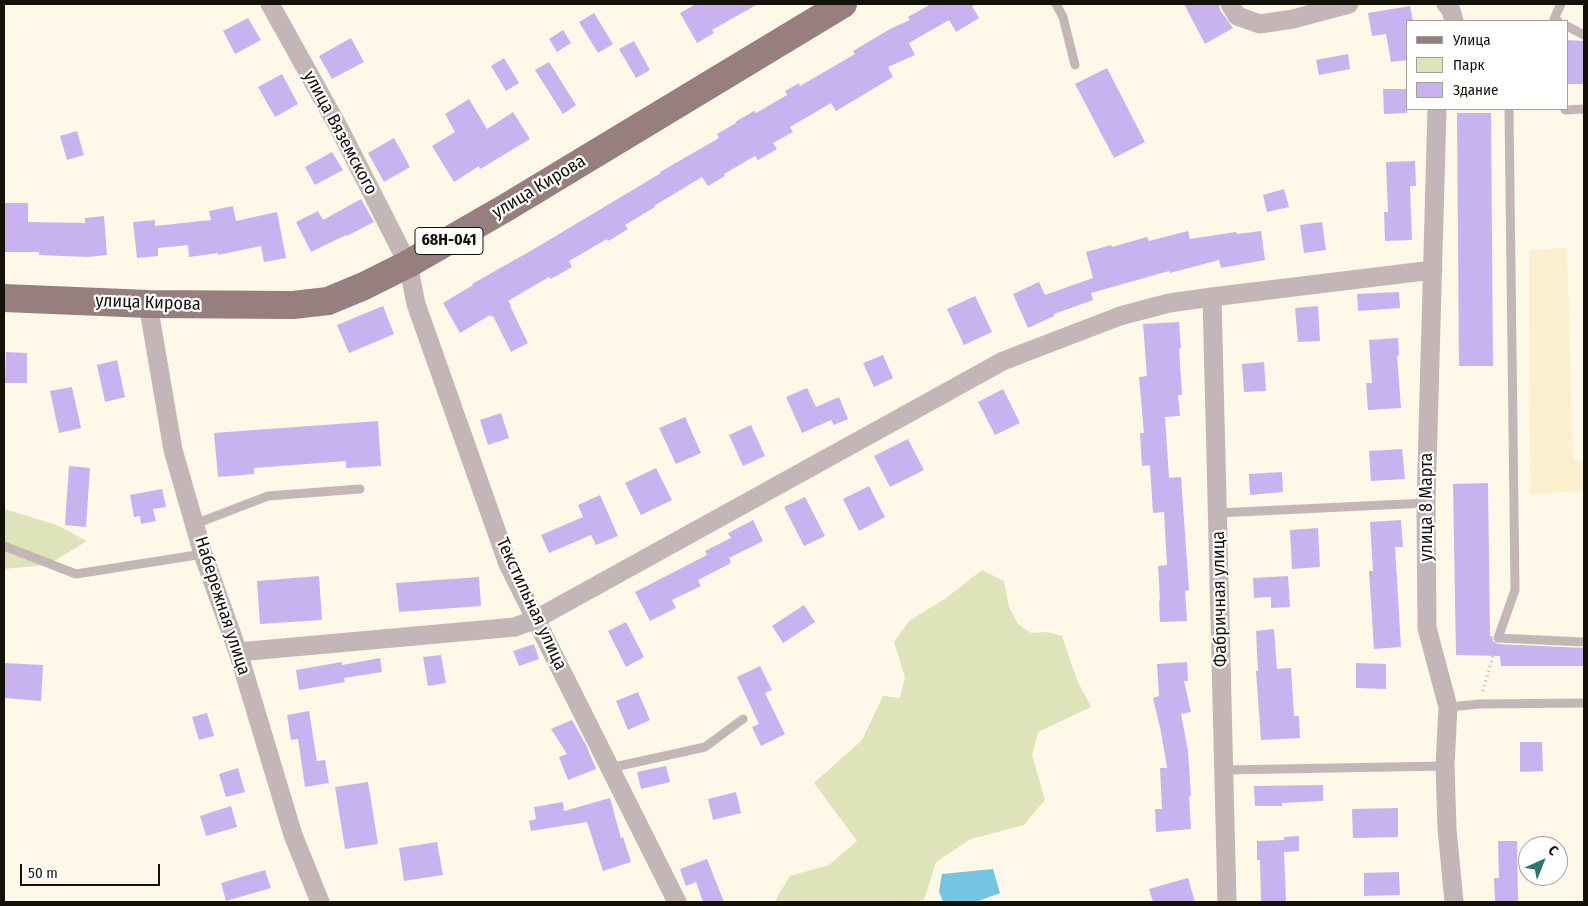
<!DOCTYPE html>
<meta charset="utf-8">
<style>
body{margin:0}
#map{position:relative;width:1588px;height:906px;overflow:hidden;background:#fef8e9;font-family:"Fira Sans Condensed",sans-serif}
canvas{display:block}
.frame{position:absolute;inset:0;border:5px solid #141108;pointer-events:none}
.legend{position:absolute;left:1406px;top:20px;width:162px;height:90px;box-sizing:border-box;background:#fff;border:1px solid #a1a09c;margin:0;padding:6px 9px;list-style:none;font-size:15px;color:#141108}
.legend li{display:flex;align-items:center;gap:10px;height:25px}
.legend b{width:25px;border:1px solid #a1a09c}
.north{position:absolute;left:1518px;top:836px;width:50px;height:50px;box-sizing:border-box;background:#fff;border:1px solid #a1a09c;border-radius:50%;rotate:44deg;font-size:14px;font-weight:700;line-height:20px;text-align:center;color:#141108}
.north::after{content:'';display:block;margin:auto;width:18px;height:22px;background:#2b7572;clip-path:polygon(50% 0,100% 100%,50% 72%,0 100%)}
.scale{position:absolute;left:20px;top:864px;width:140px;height:22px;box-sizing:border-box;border:2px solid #141108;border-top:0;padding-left:6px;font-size:15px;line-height:18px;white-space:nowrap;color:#141108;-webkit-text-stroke:4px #fff;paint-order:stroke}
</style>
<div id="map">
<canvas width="1588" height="906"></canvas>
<div class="frame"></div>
<ul class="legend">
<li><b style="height:6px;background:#977f7f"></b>Улица</li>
<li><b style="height:14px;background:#dee3b9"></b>Парк</li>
<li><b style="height:14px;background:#c9b2f0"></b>Здание</li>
</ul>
<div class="north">С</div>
<div class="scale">50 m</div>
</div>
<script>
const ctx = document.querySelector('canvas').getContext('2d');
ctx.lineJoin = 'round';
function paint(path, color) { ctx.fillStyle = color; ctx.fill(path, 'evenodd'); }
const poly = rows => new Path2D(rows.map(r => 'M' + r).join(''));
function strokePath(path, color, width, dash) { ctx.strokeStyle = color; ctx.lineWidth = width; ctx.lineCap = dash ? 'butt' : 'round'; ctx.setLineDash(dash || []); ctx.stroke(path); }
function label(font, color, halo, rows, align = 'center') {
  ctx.font = font + ' "Fira Sans Condensed",sans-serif'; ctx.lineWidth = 4.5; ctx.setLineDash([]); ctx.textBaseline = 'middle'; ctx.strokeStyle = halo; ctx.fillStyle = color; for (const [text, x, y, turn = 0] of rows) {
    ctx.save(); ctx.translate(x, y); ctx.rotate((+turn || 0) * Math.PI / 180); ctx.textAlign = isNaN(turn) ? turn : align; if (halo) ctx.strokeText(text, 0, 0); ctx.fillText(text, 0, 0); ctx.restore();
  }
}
const built = poly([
 [1567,248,1573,460,1584,461,1584,491,1530,494,1529,250]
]);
const green = poly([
 [4,509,57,525,87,541,47,565,4,569],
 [982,570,1004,581,1009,607,1018,624,1031,633,1046,632,1062,636,1077,680,1091,707,1038,732,1032,755,1045,800,1024,825,971,839,936,862,924,900,914,902,777,902,776,899,790,876,829,865,857,841,814,783,862,740,883,696,900,698,905,677,894,642,909,621,946,598]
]);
const water = poly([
 [993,869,1000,893,976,902,943,902,939,891,942,874]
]);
const building = poly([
 [696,4,758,4,712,30,714,33,697,43,680,13],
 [931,4,977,4,972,6,979,18,956,32,949,20,909,43,915,55,888,67,893,77,836,111,831,103,790,127,793,132,773,143,777,149,758,160,755,156,724,174,725,176,708,186,702,177,654,206,655,207,625,225,628,229,608,241,607,239,569,261,572,267,551,279,549,277,508,301,511,305,510,306,528,343,511,352,493,316,491,317,490,315,460,333,443,303,473,285,472,284,534,249,661,173,660,172,719,138,717,134,736,123,735,122,754,111,756,113,787,95,785,91,799,83,800,86,855,54,853,51,890,29,910,20,908,17],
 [1184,4,1219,4,1220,10,1233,28,1205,44],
 [1410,6,1413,21,1407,21,1407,60,1391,62,1386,34,1372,36,1368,13],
 [594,13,613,44,598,53,579,22],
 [248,18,261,40,235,54,223,31],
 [563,30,571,43,557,52,549,39],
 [351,38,364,62,332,79,319,56],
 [1567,40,1584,41,1584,84,1567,84],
 [634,41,650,70,636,78,619,49],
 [1348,54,1350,69,1319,75,1316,60],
 [504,58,519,83,506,91,491,66],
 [549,62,576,105,563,114,535,70],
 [1107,68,1145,142,1114,158,1075,84],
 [282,74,298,104,275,117,258,87],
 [1383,89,1407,89,1407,113,1384,114],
 [469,99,487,129,513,112,530,139,480,169,479,166,454,182,432,146,455,132,445,114],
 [1457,113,1491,113,1493,366,1459,366],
 [77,131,84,155,67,160,60,136],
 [394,138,410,167,384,182,368,153],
 [332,152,343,170,315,185,305,167],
 [1415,161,1416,186,1410,186,1412,240,1385,241,1384,212,1388,212,1386,162],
 [1284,189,1289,207,1267,212,1263,195],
 [361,199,374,222,347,236,346,235,311,252,296,222,318,211,323,220],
 [4,203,28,203,28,222,85,223,85,218,104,216,107,255,88,257,39,255,39,252,4,252],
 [233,206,236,221,277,212,286,258,264,262,261,246,218,255,218,253,189,257,188,245,158,248,158,256,137,258,133,222,155,220,155,226,211,220,209,211],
 [1322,222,1326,250,1304,253,1300,225],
 [1188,231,1190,239,1236,232,1237,234,1261,231,1265,260,1221,268,1219,260,1170,273,1169,271,1091,293,1093,300,1054,314,1054,316,1028,328,1013,294,1039,282,1045,295,1093,278,1086,252,1111,245,1112,247,1147,237,1149,241],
 [1399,292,1400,308,1358,311,1357,294],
 [975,296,992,332,964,345,947,309],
 [383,306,394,334,349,353,337,325],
 [1318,306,1320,341,1298,342,1295,308],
 [1179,322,1181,348,1179,349,1182,395,1178,395,1180,416,1165,417,1169,478,1181,477,1189,590,1185,591,1187,621,1160,622,1159,601,1160,601,1158,566,1167,565,1164,512,1153,513,1150,465,1142,466,1140,433,1144,433,1139,377,1147,376,1143,324],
 [1398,338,1399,355,1397,356,1401,408,1368,410,1366,383,1372,383,1369,340],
 [6,352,27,353,27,383,5,383],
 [883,355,893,378,874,387,863,363],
 [117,360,125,397,105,402,97,365],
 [1264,362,1266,391,1244,392,1242,364],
 [72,387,81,428,59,433,50,391],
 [807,388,816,407,839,397,848,419,834,425,831,420,802,433,786,397],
 [1003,389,1020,423,995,435,978,402],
 [501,413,509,438,488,445,480,420],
 [685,417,701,453,676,464,659,428],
 [378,421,381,466,346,468,346,461,254,468,254,474,218,477,214,433],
 [751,425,765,456,743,466,729,435],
 [908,439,924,470,890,487,874,456],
 [1402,449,1405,479,1371,481,1369,451],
 [69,466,90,468,86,527,65,525],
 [656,468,672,500,641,515,625,483],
 [1282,472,1283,492,1250,495,1249,474],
 [1488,483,1490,636,1492,636,1493,641,1498,644,1584,648,1584,666,1501,666,1500,656,1456,655,1453,484],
 [869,486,885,517,859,531,843,499],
 [162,489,166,507,153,509,156,521,141,524,140,516,134,517,130,495],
 [600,495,618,536,596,545,591,535,549,553,541,535,583,517,578,505],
 [805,497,825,536,804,546,784,507],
 [753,520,763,541,729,558,731,563,698,580,701,586,672,600,676,608,650,621,635,592,707,555,705,551,731,538,728,533],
 [1401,520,1403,547,1395,547,1401,647,1374,649,1369,571,1373,571,1370,522],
 [1318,528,1320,567,1292,569,1290,530],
 [319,576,322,620,260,624,257,581],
 [1288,576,1290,607,1271,608,1271,597,1254,598,1253,578],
 [479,577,481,606,399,612,396,583],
 [804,605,815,622,783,643,772,626],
 [626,622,644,657,626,667,608,631],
 [1274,629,1277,669,1291,668,1294,716,1299,716,1300,738,1261,740,1256,671,1258,671,1256,631],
 [534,644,539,659,519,666,513,651],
 [441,655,446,683,428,686,423,657],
 [380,658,382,672,344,678,345,682,299,690,296,670,342,662,342,665],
 [1187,662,1188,681,1184,681,1191,712,1181,714,1188,751,1191,796,1189,796,1191,829,1156,832,1155,809,1162,809,1160,768,1167,768,1161,732,1153,698,1159,696,1157,664],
 [4,663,43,665,41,701,4,698],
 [1356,663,1386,664,1386,689,1356,688],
 [760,666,772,690,765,693,785,734,761,746,752,727,759,724,737,677],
 [638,692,650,720,628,730,616,701],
 [309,711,317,761,325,760,329,783,305,787,298,739,291,740,287,715],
 [207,713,214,736,199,740,192,717],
 [572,720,586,745,596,769,568,780,559,757,567,754,551,729],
 [1520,742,1542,742,1543,771,1520,772],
 [666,766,670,782,641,789,637,772],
 [238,768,245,792,226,797,219,774],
 [368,782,378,844,345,849,335,787],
 [1323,785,1323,801,1282,803,1282,806,1255,806,1254,786],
 [736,792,741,813,713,820,708,799],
 [610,798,621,838,623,837,631,862,603,871,587,822,531,831,529,821,536,819,534,807,563,802,564,811],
 [231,806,237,827,206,836,200,816],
 [1398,808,1398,837,1353,838,1352,809],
 [1299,836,1299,851,1284,852,1286,902,1261,902,1260,860,1257,860,1257,841,1284,840,1284,837],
 [1498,841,1517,841,1518,901,1495,901,1494,878,1499,878],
 [437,842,443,875,404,881,399,848],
 [707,859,724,902,703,902,696,882,686,886,680,869],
 [265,870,271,888,226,901,221,883],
 [1399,872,1400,895,1364,896,1364,873],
 [1188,878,1195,902,1153,902,1149,889]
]);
const path = poly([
 [1483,691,1495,649]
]);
const lane = poly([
 [1056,4,1063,17,1075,65],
 [1558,21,1554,19,1561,4],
 [1567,26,1584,35],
 [1509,109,1515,590,1498,638,1584,642],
 [1565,110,1584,109],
 [1218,513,1426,503],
 [195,524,268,496,360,489],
 [4,546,76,574,203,554],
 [1448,707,1480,704,1584,703],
 [610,768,705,747,743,719],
 [1224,770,1445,766]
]);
const street = poly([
 [270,4,339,128,408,264,416,304,508,564,677,902],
 [1230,4,1237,16,1260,24,1293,19,1349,4],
 [1446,4,1451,10,1454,21],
 [1437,109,1426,503,1427,628,1448,707,1445,766,1447,829,1454,902],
 [1212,297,1227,902],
 [148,304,173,450,203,554,238,652,293,835,320,902],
 [238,652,515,627,536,619,1003,361,1120,316,1169,303,1212,297,1433,270]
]);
const primary = poly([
 [4,298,148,304,293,305,328,301,364,286,408,264,507,207,843,4]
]);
const shields = [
 [449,241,68]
];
const shieldNames = [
 ["68Н-041",449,241]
];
const streetNames = [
 ["улица Вяземского",340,133,62],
 ["улица Кирова",539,187,-31],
 ["улица Кирова",148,303,2],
 ["улица 8 Марта",1427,507,-90],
 ["Фабричная улица",1220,599,-91],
 ["Текстильная улица",531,604,65],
 ["Набережная улица",222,606,72]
];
paint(built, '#fbefce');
paint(green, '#dee3b9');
paint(water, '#74c5e1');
paint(building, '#c9b2f0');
strokePath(path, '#b5b0a3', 3, [1, 4]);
strokePath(lane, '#c4b6b6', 9);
strokePath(street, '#c4b6b6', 19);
strokePath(primary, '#977f7f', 28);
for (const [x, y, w] of shields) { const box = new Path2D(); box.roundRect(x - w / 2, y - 13.5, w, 27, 4); ctx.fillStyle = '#fff'; ctx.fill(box); strokePath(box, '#141108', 1); }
label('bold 16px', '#141108', null, shieldNames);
label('18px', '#141108', '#fff', streetNames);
</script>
